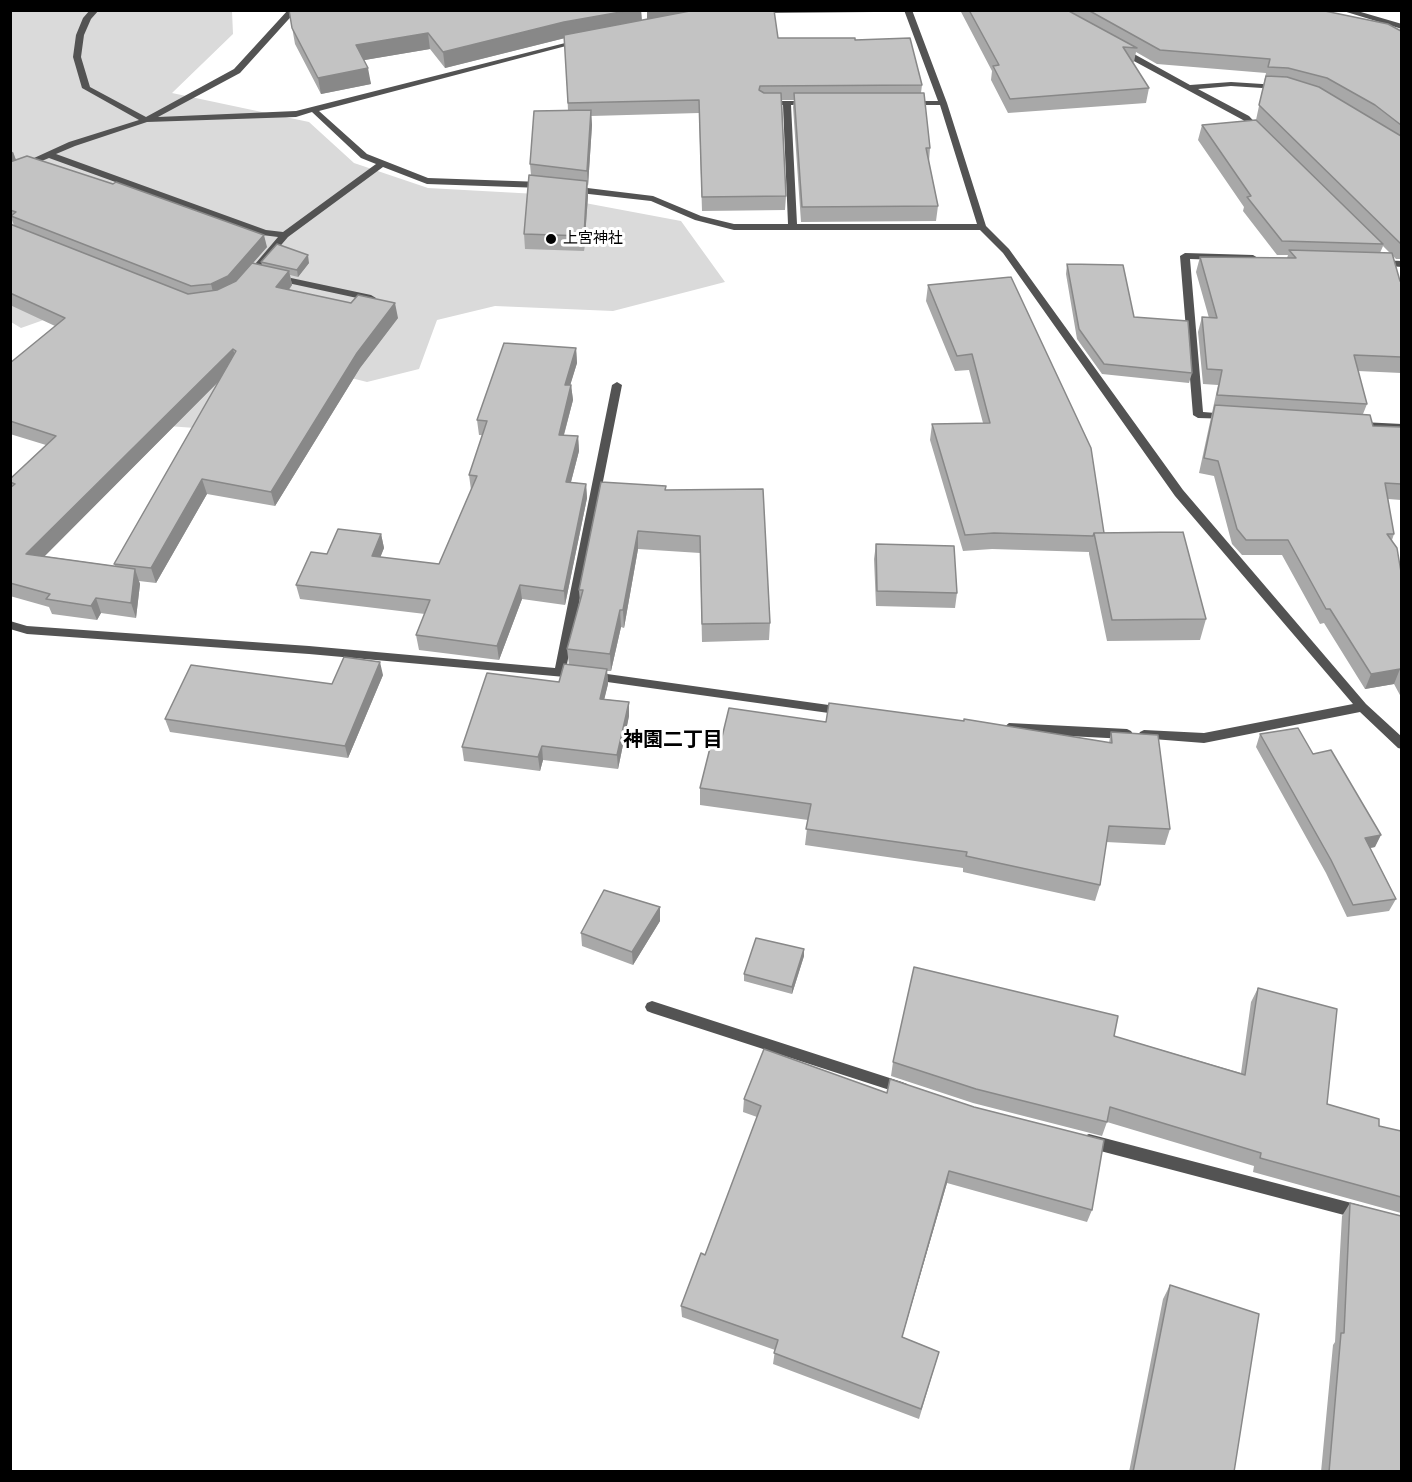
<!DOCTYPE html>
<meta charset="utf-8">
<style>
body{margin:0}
#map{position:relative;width:1412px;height:1482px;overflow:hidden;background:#fff;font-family:"PT Sans Narrow",sans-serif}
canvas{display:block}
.frame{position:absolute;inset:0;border:12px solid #000;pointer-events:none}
</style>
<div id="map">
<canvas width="1412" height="1482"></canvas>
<div class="frame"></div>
</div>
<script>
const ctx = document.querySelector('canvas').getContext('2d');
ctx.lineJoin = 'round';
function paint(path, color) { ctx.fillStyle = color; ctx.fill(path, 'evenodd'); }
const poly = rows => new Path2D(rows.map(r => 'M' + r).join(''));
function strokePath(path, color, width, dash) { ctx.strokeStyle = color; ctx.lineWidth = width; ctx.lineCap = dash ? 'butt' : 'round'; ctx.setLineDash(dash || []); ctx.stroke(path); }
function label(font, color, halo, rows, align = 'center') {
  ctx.font = font + ' "PT Sans Narrow","Noto Sans JP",sans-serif'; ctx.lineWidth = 6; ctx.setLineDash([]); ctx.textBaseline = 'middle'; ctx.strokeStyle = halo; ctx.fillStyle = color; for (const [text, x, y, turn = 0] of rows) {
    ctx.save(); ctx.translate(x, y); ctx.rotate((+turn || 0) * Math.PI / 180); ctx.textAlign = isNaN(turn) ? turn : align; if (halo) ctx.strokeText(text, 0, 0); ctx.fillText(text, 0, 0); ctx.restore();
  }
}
const green = poly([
 [11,11,232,11,233,34,172,93,309,122,354,163,428,188,537,194,681,221,725,282,613,311,495,306,437,320,419,369,367,382,280,360,223,430,84,420,111,296,21,328,11,322]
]);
const minor = poly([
 [90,10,99,10,91,19,84,35,81,57,90,87,146,117,234,69,288,10,297,10,240,73,158,117,296,111,581,39,585,41,319,111,367,154,428,178,542,182,546,185,542,188,427,184,383,167,288,237,252,279,249,280,244,277,278,237,262,235,49,158,10,174,10,169,69,142,139,120,82,88,73,57,76,35,83,18,90,10],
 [312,112,361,158,376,164,283,232,266,230,56,154,75,146,147,122,296,117,312,112],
 [878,10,874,12,758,13,754,11,878,10],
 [904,10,912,10,947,103,986,226,1009,249,1183,490,1366,704,1402,737,1402,749,1398,748,1360,712,1204,743,1140,738,1138,735,1140,732,1144,730,1204,733,1353,704,1175,496,1003,253,980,230,734,230,695,220,651,201,571,192,567,189,571,186,653,196,701,216,734,224,788,224,783,105,767,105,763,103,767,101,809,101,813,103,812,105,791,105,797,224,977,224,940,105,911,105,907,103,911,101,938,101,904,10],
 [1340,10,1354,10,1402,24,1402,29,1340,10],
 [1119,49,1125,49,1190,85,1231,82,1278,85,1282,87,1278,89,1231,86,1198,89,1249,116,1263,131,1259,134,1243,120,1119,53,1119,49],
 [1185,253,1253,255,1258,258,1253,261,1190,259,1203,412,1228,414,1232,415,1232,419,1198,418,1193,415,1180,256,1185,253],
 [1379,260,1402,261,1402,267,1376,265,1374,263,1379,260],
 [277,275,371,295,376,298,371,301,274,280,274,276,277,275],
 [617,382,622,385,566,669,580,671,582,674,580,677,576,678,309,654,27,634,10,629,10,621,27,626,309,646,555,668,612,385,617,382],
 [1362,422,1402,424,1402,430,1358,427,1358,423,1362,422],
 [593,672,843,707,849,711,843,715,593,680,587,676,593,672],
 [1009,723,1127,729,1131,731,1133,734,1131,737,1127,739,1009,733,1003,728,1009,723],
 [652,1001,902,1082,907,1084,909,1088,907,1092,902,1094,652,1013,647,1011,645,1007,647,1003,652,1001],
 [1089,1134,1363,1206,1368,1208,1370,1213,1368,1218,1363,1220,1089,1148,1084,1146,1082,1141,1084,1136,1089,1134]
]);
const wall = poly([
 [289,10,641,10,642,20,778,38,855,40,922,85,921,93,930,148,929,162,938,206,936,221,801,222,793,107,794,100,782,100,786,196,785,210,702,211,699,113,591,116,592,125,588,186,587,185,588,196,584,251,525,249,524,234,531,175,530,164,568,111,565,38,445,68,430,49,364,60,371,84,321,94,295,44],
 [960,10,1320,10,1401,31,1401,259,1396,259,1392,255,1400,281,1401,282,1401,373,1358,371,1367,404,1363,414,1373,426,1401,427,1401,500,1388,499,1394,534,1392,540,1401,572,1401,697,1394,684,1365,689,1324,623,1320,624,1282,555,1242,555,1232,544,1214,476,1199,473,1218,385,1203,384,1198,332,1202,317,1209,318,1196,272,1200,257,1287,258,1288,255,1277,255,1243,211,1244,207,1198,140,1202,125,1256,120,1266,73,1157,64,1136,52,1134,62,1132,62,1149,88,1146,103,1008,113,991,80,992,71],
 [1383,246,1390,253,1380,253],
 [10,151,13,152,16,160,267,247,253,263,262,265,261,262,309,263,298,277,290,275,292,285,289,290,398,318,360,368,275,506,207,494,156,583,139,581,140,584,136,618,101,613,97,620,52,614,49,607,10,596,10,479,46,445,10,434,10,363,55,326,10,305,10,224,14,225,12,220,10,220],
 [220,380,114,564,115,566,44,556],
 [1067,264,1134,317,1192,373,1189,383,1102,374,1077,339,1066,274],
 [928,285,1104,533,1206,619,1200,640,1107,641,1089,554,1089,552,992,549,963,551,930,440,932,424,983,423,969,370,955,371,926,301],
 [576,348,577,363,570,385,571,385,573,400,564,435,578,436,579,451,571,482,586,484,587,498,565,605,522,599,499,660,419,650,416,635,425,614,300,599,296,585,327,554,381,534,384,548,380,557,439,564,471,490,469,475,482,435,479,435,477,420],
 [666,486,666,490,770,623,769,640,702,642,700,553,638,549,624,628,621,627,611,671,607,671,608,684,604,699,629,702,629,716,618,769,543,760,540,771,464,761,462,747,559,682,569,665,567,649,580,602,579,590],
 [876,544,957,593,955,608,876,606,874,559],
 [383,675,348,758,170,732,165,719,332,684],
 [826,722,1109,743,1111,732,1170,829,1165,845,1106,842,1100,885,1095,901,963,872,963,868,805,845,808,820,700,805,700,788,721,741],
 [1260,734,1313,754,1375,847,1370,848,1396,899,1389,911,1347,917,1326,873,1256,747],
 [660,907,660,921,633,965,582,946,581,933],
 [804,949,804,956,792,994,744,981,744,974],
 [1258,988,1327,1104,1379,1126,1401,1131,1401,1213,1253,1172,1254,1166,1107,1122,1102,1136,973,1103,891,1076,893,1062,1114,1036,1241,1073,1251,1002],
 [744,1099,1092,1210,1087,1222,947,1183,902,1337,939,1352,919,1419,773,1364,775,1350,682,1317,681,1306,705,1255,757,1117,743,1112],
 [1350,1203,1401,1472,1321,1472,1333,1345,1335,1342,1342,1216],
 [1170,1285,1234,1472,1129,1472,1163,1299]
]);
const shadedWall = poly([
 [632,10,641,10,642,25,565,38,445,68,443,52,564,22],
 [650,10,716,10,647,24,647,11],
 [428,33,430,49,359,61,356,45],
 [368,68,371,84,321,94,318,78],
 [591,110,592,125,588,186,587,171],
 [13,152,17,163,10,166,10,153],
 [587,181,588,196,584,251,584,236],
 [264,235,267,247,231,288,214,296,211,284],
 [308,255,309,263,298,277,297,270],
 [289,271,292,285,279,302,276,287],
 [395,303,398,318,360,368,275,506,271,492,357,353],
 [576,348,577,363,566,399,565,385],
 [233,349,237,363,32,569,26,554],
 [571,385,573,400,560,449,559,435],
 [578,436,579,451,567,497,566,482],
 [202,479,207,494,156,583,151,568],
 [586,484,587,498,565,605,564,591],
 [638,531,638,549,624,628,623,610],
 [381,534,384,548,375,571,372,556],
 [135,569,140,584,136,618,131,603],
 [520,585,522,599,499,660,497,646],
 [96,598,101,613,97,620,91,606],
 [620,610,621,627,611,671,610,654],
 [380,662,383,675,348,758,345,746],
 [607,669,608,684,601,713,600,699],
 [1400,669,1394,684,1365,689,1371,674],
 [629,702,629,716,618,769,617,755],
 [542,746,543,760,540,771,538,757],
 [1381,835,1375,847,1359,850,1365,838],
 [660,907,660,921,633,965,632,952],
 [804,949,804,956,792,994,792,987],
 [949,1171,947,1183,899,1348,902,1337]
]);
const building = poly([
 [289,10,632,10,564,22,443,52,428,33,356,45,368,68,318,78,292,28,289,10],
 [695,10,774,10,778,38,855,38,855,40,910,38,922,85,760,86,759,90,764,93,781,93,786,196,702,197,699,100,568,103,564,35,695,10],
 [969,10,1067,10,1137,48,1123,47,1149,88,1010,99,993,66,999,65,969,10],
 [1088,10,1320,10,1388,24,1401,31,1401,125,1375,105,1327,78,1288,68,1268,67,1270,59,1160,50,1088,10],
 [1266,76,1287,77,1319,87,1401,136,1401,244,1259,105,1266,76],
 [794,93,924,93,930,148,926,148,938,206,802,207,794,93],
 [591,110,587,171,530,164,534,111,591,110],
 [1256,120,1383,244,1282,241,1247,197,1251,196,1202,125,1256,120],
 [27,156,113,184,116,182,264,235,228,276,211,284,191,286,11,216,16,212,10,210,10,162,27,156],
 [529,175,587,181,584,236,524,234,529,175],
 [10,224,188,294,217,290,236,281,252,263,289,271,276,287,351,303,358,295,395,303,357,353,271,492,202,479,151,568,114,564,236,351,233,349,26,554,135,569,131,603,96,598,91,606,46,599,50,594,10,583,10,488,15,484,10,482,10,479,56,436,10,421,10,363,65,318,10,293,10,224],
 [277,244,308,255,297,270,261,262,277,244],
 [1289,250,1392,253,1400,281,1401,282,1401,357,1354,355,1367,404,1217,395,1222,370,1207,369,1202,317,1217,318,1200,257,1296,258,1289,250],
 [1067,264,1123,265,1134,317,1188,321,1192,373,1104,364,1079,329,1067,264],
 [1011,277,1091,448,1104,533,1094,533,1093,536,994,533,965,535,932,424,990,423,972,354,957,356,928,285,1011,277],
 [504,343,576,348,565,385,571,385,559,435,578,436,566,482,586,484,564,591,520,585,497,646,416,635,430,600,296,585,311,552,327,554,338,529,381,534,372,556,439,564,477,476,469,475,487,421,477,420,504,343],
 [1215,405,1370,415,1373,426,1401,427,1401,484,1385,483,1394,534,1387,534,1397,548,1401,572,1401,671,1400,669,1371,674,1330,609,1326,609,1288,540,1246,540,1237,529,1218,461,1204,458,1215,405],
 [601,482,666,486,665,490,763,489,770,623,702,624,700,536,638,531,623,610,620,610,610,654,567,649,583,590,579,590,601,482],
 [1183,532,1206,619,1112,620,1094,533,1183,532],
 [876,544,954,546,957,593,877,591,876,544],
 [344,657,380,662,345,746,165,719,191,665,332,684,344,657],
 [564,664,607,669,600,699,629,702,617,755,542,746,538,757,462,747,487,673,559,682,564,664],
 [829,703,964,721,964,719,1112,743,1111,732,1158,735,1170,829,1109,826,1100,885,966,856,967,852,806,829,811,804,700,788,712,740,721,741,729,708,826,722,829,703],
 [1298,728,1313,754,1331,750,1381,835,1365,838,1396,899,1353,905,1331,860,1260,734,1298,728],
 [604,890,660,907,632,952,581,933,604,890],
 [756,938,804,949,792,987,744,974,756,938],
 [914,967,1118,1016,1114,1036,1245,1075,1258,988,1337,1009,1327,1104,1379,1119,1379,1126,1401,1131,1401,1197,1260,1158,1261,1153,1110,1107,1107,1122,976,1089,893,1062,914,967],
 [764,1049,887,1093,890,1079,974,1107,1104,1140,1092,1210,949,1171,902,1337,939,1352,921,1409,774,1353,778,1340,681,1306,701,1253,705,1255,761,1106,744,1099,764,1049],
 [1350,1203,1401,1216,1401,1472,1329,1472,1341,1333,1344,1333,1350,1203],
 [1170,1285,1259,1314,1234,1472,1133,1472,1170,1285]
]);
const markers = [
 [551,239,6,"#000"]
];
const farPoinames = [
 ["上宮神社",563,239]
];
const neighbourhoodNames = [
 ["神園二丁目",673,740]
];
paint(green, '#dadada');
paint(minor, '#535353');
paint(wall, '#a8a8a8');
paint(shadedWall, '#888');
paint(building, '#c3c3c3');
strokePath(building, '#888', 1.5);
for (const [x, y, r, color] of markers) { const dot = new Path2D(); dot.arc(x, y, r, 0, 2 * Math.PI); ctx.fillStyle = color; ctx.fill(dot); strokePath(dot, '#fff', 2); }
label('15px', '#000', '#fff', farPoinames, 'left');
label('bold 20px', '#000', '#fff', neighbourhoodNames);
</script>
